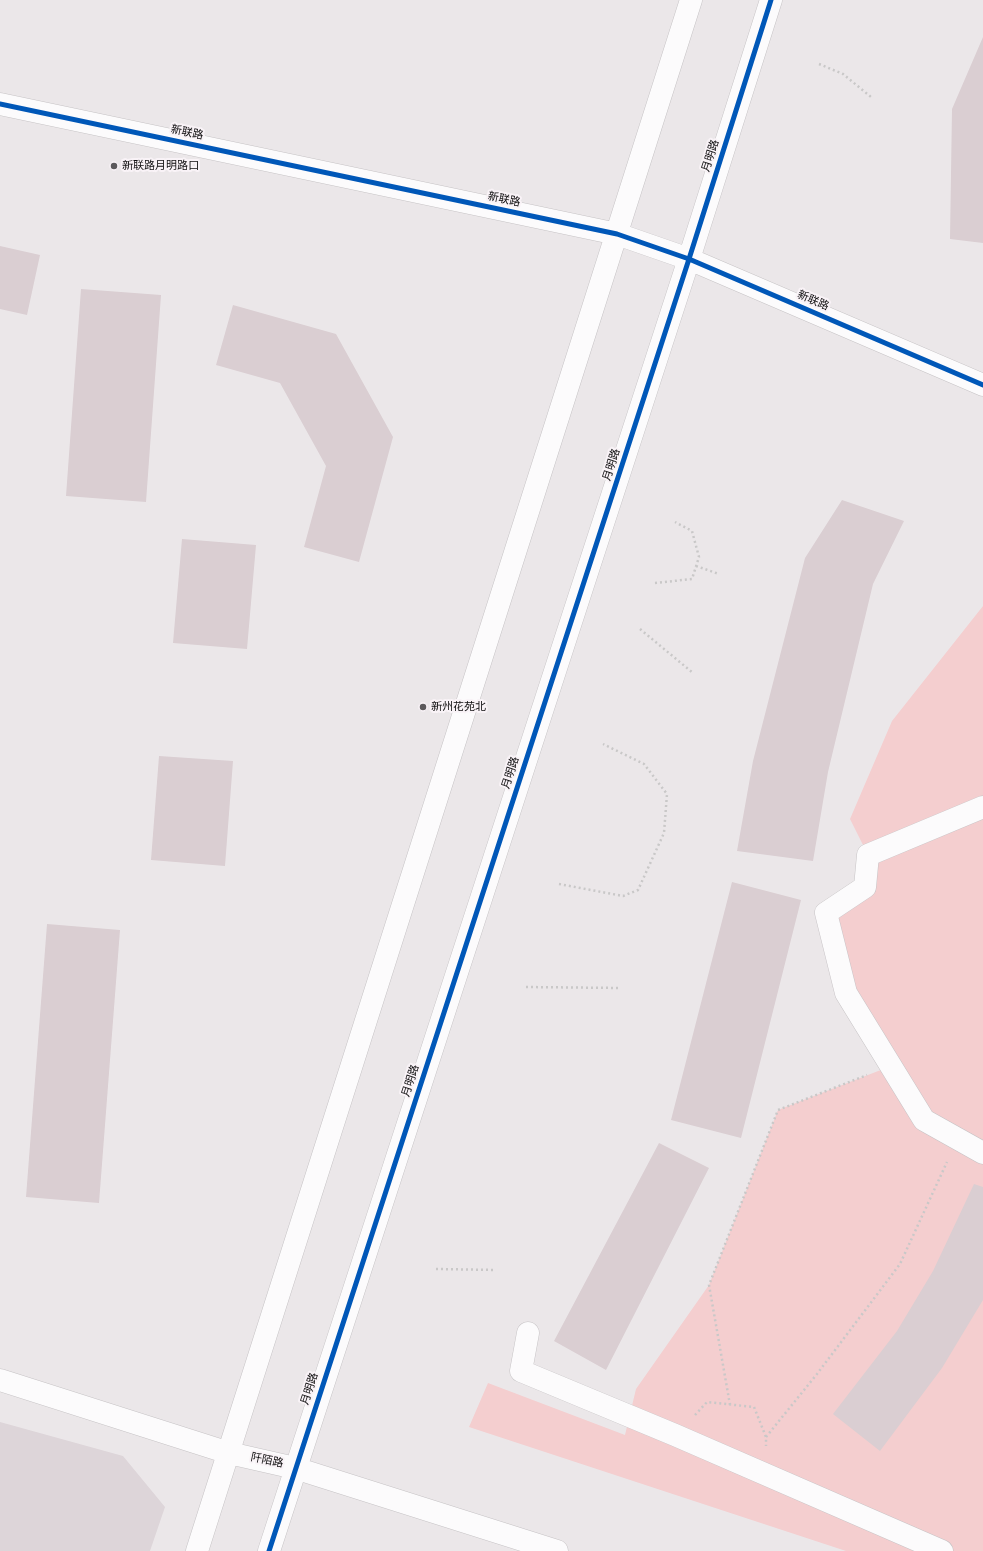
<!DOCTYPE html>
<meta charset="utf-8">
<style>
body{margin:0}
canvas{display:block;background:#ebe7e9}
</style>
<canvas width="983" height="1551"></canvas>
<script>
const ctx = document.querySelector('canvas').getContext('2d');
ctx.lineJoin = 'round';
function paint(path, color) { ctx.fillStyle = color; ctx.fill(path, 'evenodd'); }
const poly = rows => new Path2D(rows.map(r => 'M' + r).join(''));
function strokePath(path, color, width, dash) { ctx.strokeStyle = color; ctx.lineWidth = width; ctx.lineCap = dash ? 'butt' : 'round'; ctx.setLineDash(dash || []); ctx.stroke(path); }
function label(font, color, halo, rows, align = 'center') {
  ctx.font = font + ' "Sofia Sans Condensed","Noto Sans SC",sans-serif'; ctx.lineWidth = 4; ctx.setLineDash([]); ctx.textBaseline = 'middle'; ctx.strokeStyle = halo; ctx.fillStyle = color; for (const [text, x, y, turn = 0] of rows) {
    ctx.save(); ctx.translate(x, y); ctx.rotate((+turn || 0) * Math.PI / 180); ctx.textAlign = isNaN(turn) ? turn : align; if (halo) ctx.strokeText(text, 0, 0); ctx.fillText(text, 0, 0); ctx.restore();
  }
}
const built = poly([
 [0,1422,123,1456,165,1507,150,1551,0,1551]
]);
const green = poly([
 [983,606,983,1551,846,1551,469,1427,488,1383,625,1435,636,1389,709,1285,778,1110,891,1066,846,993,826,913,865,887,868,855,850,819,892,721]
]);
const building = poly([
 [983,37,983,243,950,239,952,109],
 [0,246,40,255,27,315,0,309],
 [81,289,161,295,146,502,66,496],
 [233,305,336,334,393,437,359,562,304,547,326,466,280,383,216,365],
 [842,500,904,521,873,584,828,772,813,861,737,851,753,761,805,558],
 [182,539,256,545,247,649,173,643],
 [159,756,233,761,225,866,151,860],
 [732,882,801,900,741,1138,671,1120],
 [47,924,120,930,99,1203,26,1197],
 [659,1143,709,1168,606,1370,554,1341],
 [974,1184,983,1187,983,1300,942,1368,880,1451,833,1414,897,1331,933,1271]
]);
const path = poly([
 [819,64,843,74,871,97],
 [696,566,719,574],
 [655,583,692,579,699,557,692,531,675,522],
 [640,629,693,673],
 [559,884,623,896,638,890,664,833,667,794,644,764,603,744],
 [526,987,621,988],
 [436,1269,496,1270],
 [730,1405,709,1285,778,1110,867,1075],
 [695,1415,707,1402,754,1407,766,1437,766,1446],
 [766,1437,817,1374,900,1264,947,1162]
]);
const minor = poly([
 [0,104,617,234,689,259,983,385],
 [983,807,868,855,865,887,826,913,846,993,924,1120,983,1153],
 [528,1333,521,1371,675,1435,942,1551],
 [0,1380,229,1453,295,1468,557,1551],
 [197,1551,691,0],
 [269,1551,689,259,771,0]
]);
const cycleway = poly([
 [0,104,617,234,689,259,983,385],
 [269,1551,689,259,771,0]
]);
const markers = [
 [114,166,4,"#5b595b"],
 [423,707,4,"#5b595b"]
];
const streetNames = [
 ["新联路",187,133,12],
 ["月明路",711,156,-72],
 ["新联路",504,200,12],
 ["新联路",813,301,23],
 ["月明路",612,465,-72],
 ["月明路",511,773,-72],
 ["月明路",411,1081,-72],
 ["月明路",310,1389,-72],
 ["阡陌路",267,1461,12]
];
const poiNames = [
 ["新联路月明路口",122,166],
 ["新州花苑北",431,707]
];
paint(built, '#ddd5d9');
paint(green, '#f4cecf');
paint(building, '#daced2');
strokePath(minor, '#c6c3c5', 23);
strokePath(path, '#c9c8c8', 2.5, [2, 3]);
strokePath(minor, '#fcfbfc', 22);
strokePath(cycleway, '#0057b8', 5);
for (const [x, y, r, color] of markers) { const dot = new Path2D(); dot.arc(x, y, r, 0, 2 * Math.PI); ctx.fillStyle = color; ctx.fill(dot); strokePath(dot, '#f9f3f7', 1.5); }
label('11px', '#0e0d0e', '#f9f3f7', streetNames);
label('11px', '#0e0d0e', '#f9f3f7', poiNames, 'left');
</script>
